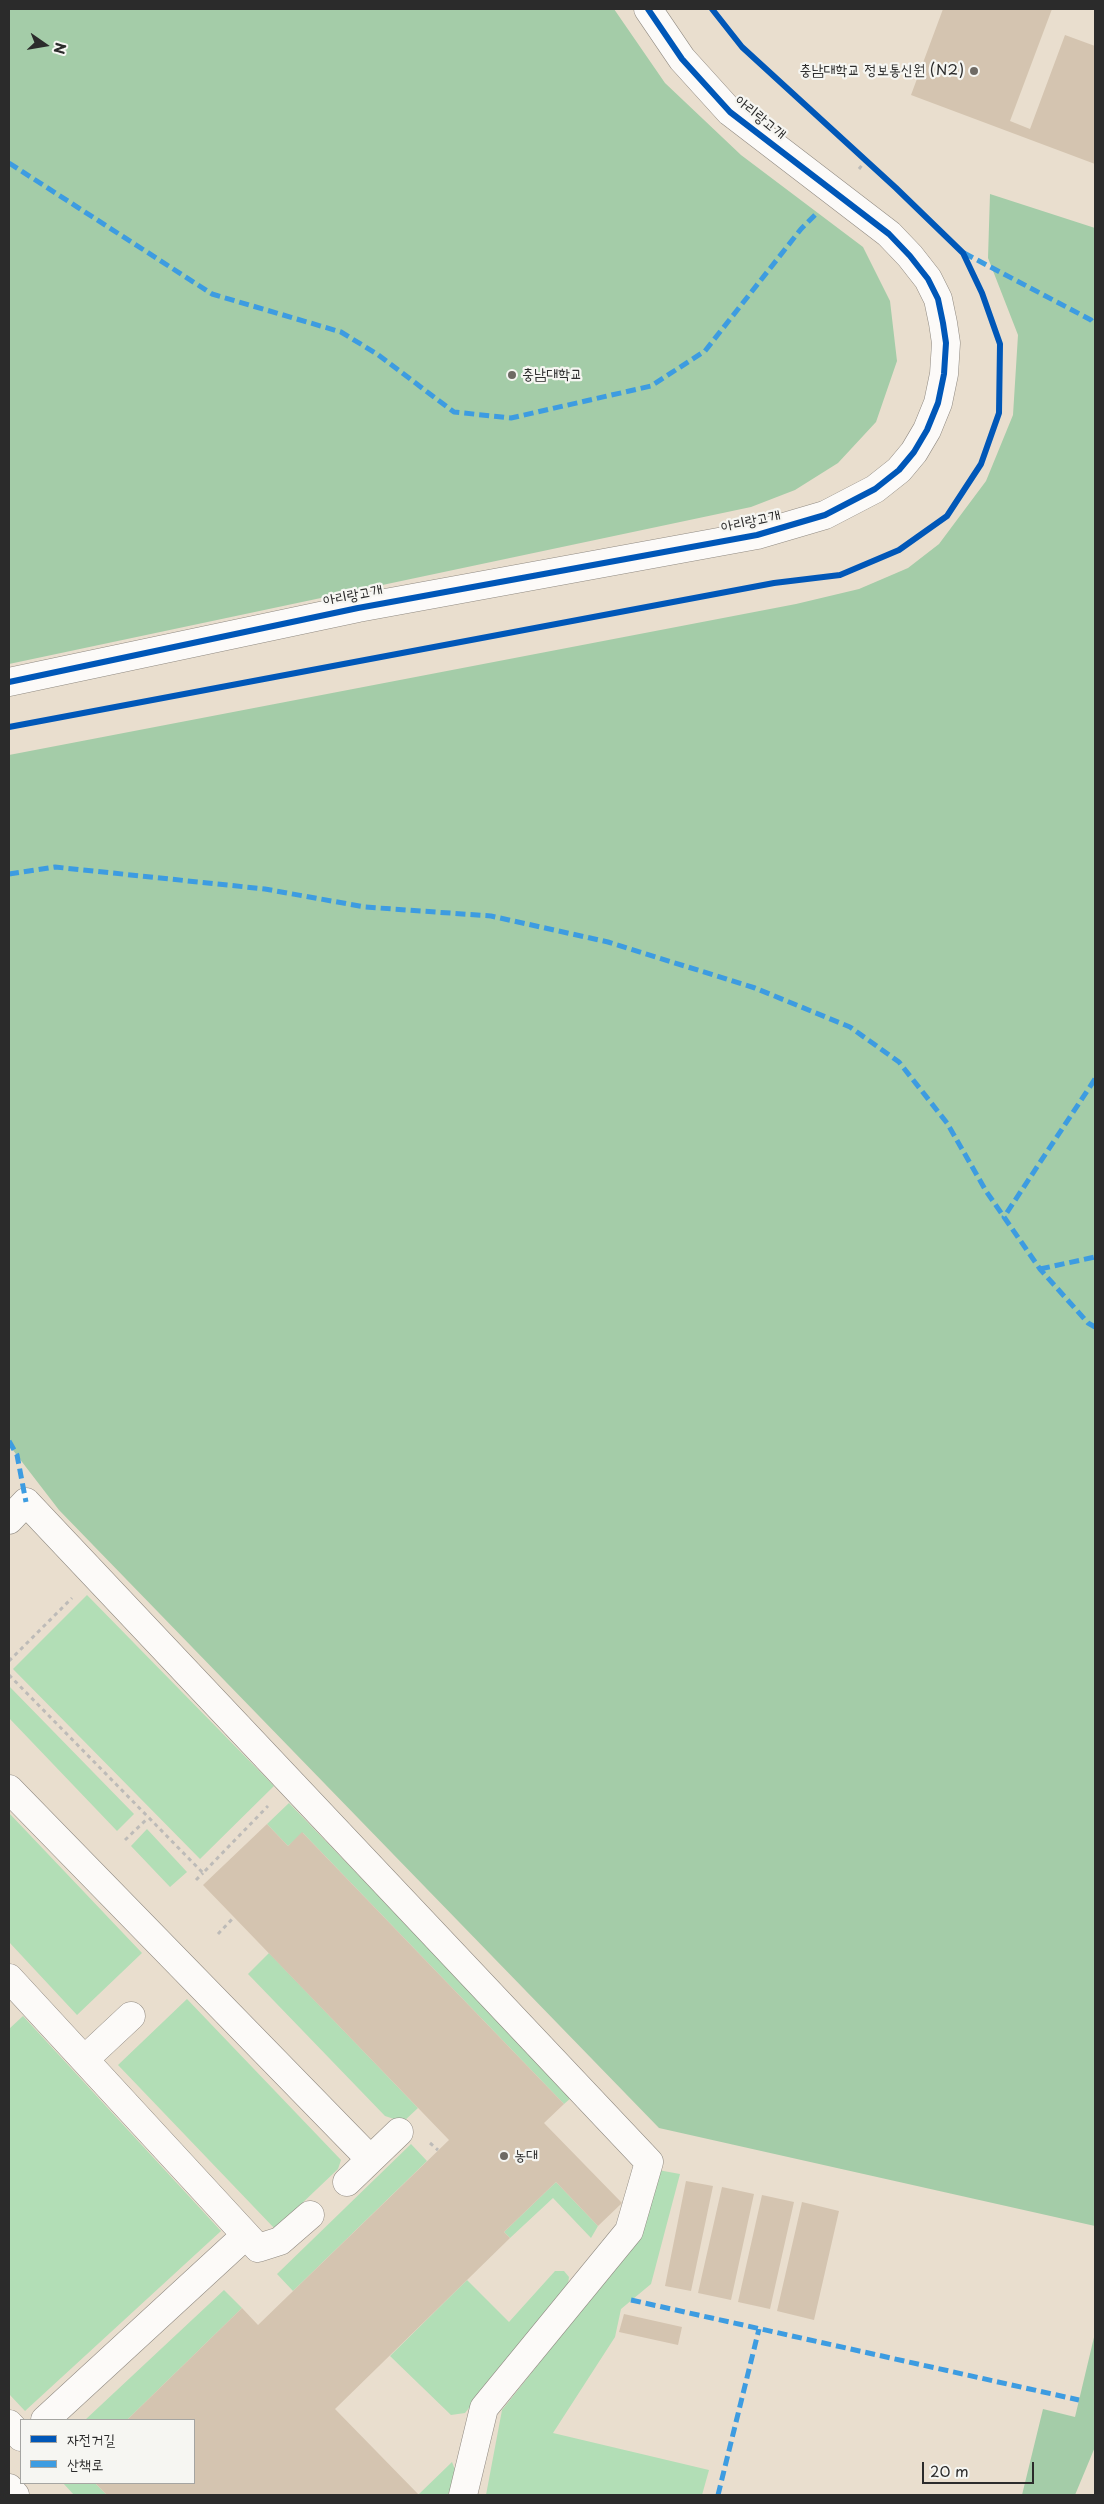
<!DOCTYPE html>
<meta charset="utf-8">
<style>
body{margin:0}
#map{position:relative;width:1104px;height:2504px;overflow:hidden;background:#e9dece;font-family:"Playpen Sans","Poor Story",sans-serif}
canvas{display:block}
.frame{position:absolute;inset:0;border:10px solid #2b2b2b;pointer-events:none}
.legend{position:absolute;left:20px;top:2419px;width:175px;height:65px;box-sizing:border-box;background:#f6f6f2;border:1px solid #a5a5a2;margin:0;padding:6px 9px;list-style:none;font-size:15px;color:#2b2b2b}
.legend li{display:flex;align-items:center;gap:10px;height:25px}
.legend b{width:25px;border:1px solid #a5a5a2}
.north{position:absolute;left:20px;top:20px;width:50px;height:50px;-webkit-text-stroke:4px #f6f6f2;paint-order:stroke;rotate:103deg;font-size:14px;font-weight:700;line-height:20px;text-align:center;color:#2b2b2b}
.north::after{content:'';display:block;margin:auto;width:18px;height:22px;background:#2b2b2b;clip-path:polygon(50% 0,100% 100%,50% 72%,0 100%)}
.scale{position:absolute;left:922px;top:2462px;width:112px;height:22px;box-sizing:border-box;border:2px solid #2b2b2b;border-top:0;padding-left:6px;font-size:15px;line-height:18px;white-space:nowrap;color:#2b2b2b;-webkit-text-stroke:4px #f6f6f2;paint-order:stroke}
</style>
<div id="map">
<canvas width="1104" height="2504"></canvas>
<div class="frame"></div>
<ul class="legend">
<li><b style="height:6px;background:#0057b8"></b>자전거길</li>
<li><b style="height:6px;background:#3d9ce1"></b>산책로</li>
</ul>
<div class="north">N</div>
<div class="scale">20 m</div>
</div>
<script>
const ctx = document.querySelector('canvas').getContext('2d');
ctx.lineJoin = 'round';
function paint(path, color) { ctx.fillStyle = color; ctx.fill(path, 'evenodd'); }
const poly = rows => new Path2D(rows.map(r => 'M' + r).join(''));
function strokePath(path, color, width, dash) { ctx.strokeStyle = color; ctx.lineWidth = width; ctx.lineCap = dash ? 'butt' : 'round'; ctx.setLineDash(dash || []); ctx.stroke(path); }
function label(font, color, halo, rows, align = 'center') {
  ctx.font = font + ' "Playpen Sans","Poor Story",sans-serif'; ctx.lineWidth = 4.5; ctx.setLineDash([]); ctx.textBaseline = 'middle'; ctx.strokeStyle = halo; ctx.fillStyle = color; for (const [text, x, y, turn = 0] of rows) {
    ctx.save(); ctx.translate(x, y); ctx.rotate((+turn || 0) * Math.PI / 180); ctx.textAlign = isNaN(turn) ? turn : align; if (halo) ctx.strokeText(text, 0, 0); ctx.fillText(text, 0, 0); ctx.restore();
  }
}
const green = poly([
 [87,1595,274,1786,200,1859,13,1669],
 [9,1686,134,1814,117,1831,9,1718],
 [289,1803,572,2097,564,2104,303,1833,288,1846,267,1824],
 [9,1813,142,1953,77,2015,9,1942],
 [147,1829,187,1872,170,1887,131,1846],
 [269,1953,418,2108,403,2122,385,2116,248,1974],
 [187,1999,341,2160,338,2169,275,2229,118,2065],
 [23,2016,221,2231,25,2411,9,2394,9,2029],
 [411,2144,427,2161,293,2291,277,2274],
 [658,2170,680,2174,651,2284,621,2309,615,2337,553,2433,709,2470,702,2495,486,2495,502,2410,641,2235],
 [556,2182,598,2226,591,2238,553,2198,510,2238,504,2232],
 [555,2271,564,2271,569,2277,568,2284,465,2413,451,2415,390,2356,467,2280,509,2322],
 [224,2290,242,2308,127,2420,85,2420],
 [452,2462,456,2472,453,2487,447,2495,418,2495],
 [63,2483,95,2483,107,2495,74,2495]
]);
const forest = poly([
 [9,9,614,9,665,83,741,155,863,247,890,301,897,361,876,422,838,463,795,490,751,507,9,664],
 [990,194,1095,228,1095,2226,659,2128,59,1510,9,1445,9,755,796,604,859,589,908,568,939,544,986,481,1013,415,1018,335,988,258],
 [1095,2333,1095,2447,1075,2495,1022,2495,1043,2409,1075,2417]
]);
const building = poly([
 [943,9,1052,9,1010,121,1030,129,1065,35,1095,46,1095,164,911,95],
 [267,1824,288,1846,302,1832,564,2104,544,2123,622,2203,598,2226,556,2182,504,2232,510,2238,335,2409,419,2495,107,2495,95,2483,194,2483,194,2420,127,2420,242,2308,258,2325,449,2140,203,1885],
 [686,2181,713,2186,691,2291,665,2286],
 [722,2187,754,2194,731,2300,698,2293],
 [762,2195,794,2202,770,2309,738,2302],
 [802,2202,839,2211,814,2320,777,2311],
 [624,2314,682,2327,678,2345,619,2332]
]);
const path = poly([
 [859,169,866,160],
 [9,1661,72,1598],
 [9,1675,203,1873,268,1806],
 [125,1840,148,1818],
 [196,1880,203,1873],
 [218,1934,234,1917],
 [430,2143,438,2150]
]);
const minor = poly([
 [9,682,358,608,757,535,825,515,875,489,899,470,914,452,927,430,938,403,944,374,946,343,943,323,938,299,928,279,910,256,889,234,730,112,682,59,648,9],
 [9,1520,26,1502,649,2162,629,2231,484,2408,463,2495],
 [9,1789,370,2159],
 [9,1978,246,2235,45,2420],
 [85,2059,131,2016],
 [347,2182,399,2132],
 [246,2235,258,2248,280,2241,310,2215],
 [9,2424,21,2437],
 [9,2488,15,2495]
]);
const quiet = poly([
 [9,163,212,294,341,332,377,354,454,412,511,418,651,386,705,351,801,229,817,213],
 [964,253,1091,320,1095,325],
 [9,874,55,867,265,889,365,907,491,916,608,942,755,988,850,1027,899,1062,947,1123,986,1191,1004,1217],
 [1095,1079,1004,1217,1040,1269,1088,1323,1095,1327],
 [1040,1269,1095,1257],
 [9,1441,17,1455,26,1502],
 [631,2300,1079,2400],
 [718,2495,759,2329]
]);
const cycleway = poly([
 [9,682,358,608,757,535,825,515,875,489,899,470,914,452,927,430,938,403,944,374,946,343,943,323,938,299,928,279,910,256,889,234,730,112,682,59,648,9],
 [9,727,774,583,840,575,899,550,947,516,981,464,999,413,1000,344,982,293,963,253,896,188,742,47,712,9]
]);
const markers = [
 [974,71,5,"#6e6a64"],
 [512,375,5,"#6e6a64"],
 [504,2156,5,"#6e6a64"]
];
const poiNames = [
 ["충남대학교 정보통신원 (N2)",964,71,"right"],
 ["충남대학교",522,375],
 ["농대",514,2156]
];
const streetNames = [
 ["아리랑고개",760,118,39],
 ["아리랑고개",751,522,-12],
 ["아리랑고개",353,596,-11]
];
paint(green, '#b2deb6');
paint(forest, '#a4cca8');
paint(building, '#d4c4b0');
strokePath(minor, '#908a82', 29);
strokePath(path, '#bdbbb8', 3, [4, 4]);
strokePath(minor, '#fcfaf8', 28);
strokePath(quiet, '#3d9ce1', 5, [10, 5]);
strokePath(cycleway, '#0057b8', 6);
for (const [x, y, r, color] of markers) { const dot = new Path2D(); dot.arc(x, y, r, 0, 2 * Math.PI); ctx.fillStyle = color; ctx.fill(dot); strokePath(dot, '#f6f6f2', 2); }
label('15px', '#2b2b2b', '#f6f6f2', poiNames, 'left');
label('15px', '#2b2b2b', '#f6f6f2', streetNames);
</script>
